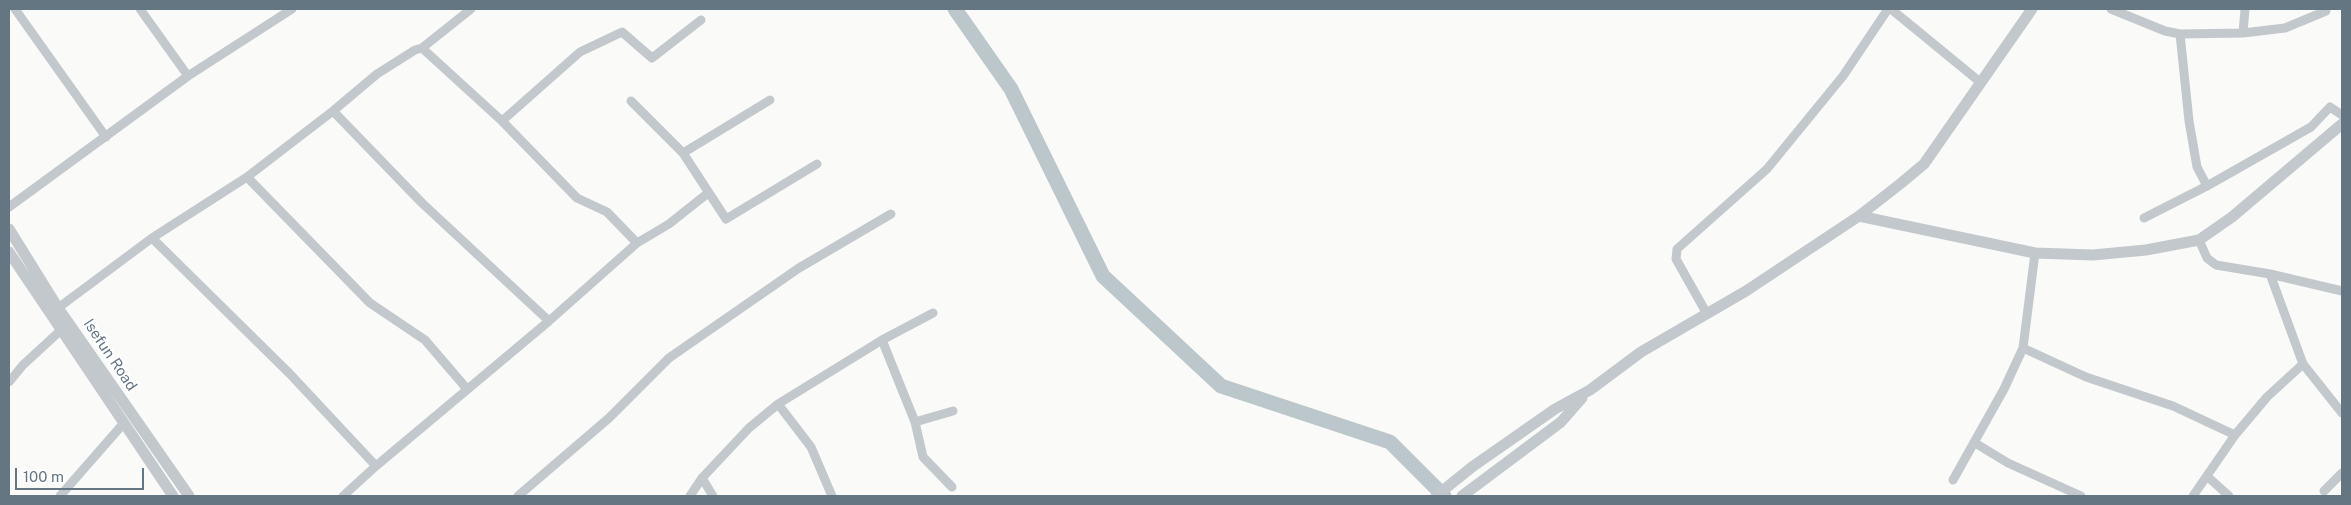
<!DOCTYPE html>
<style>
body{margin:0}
#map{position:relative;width:2351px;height:505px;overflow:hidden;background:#fafaf8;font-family:"Public Sans",sans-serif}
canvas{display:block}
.frame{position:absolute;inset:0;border:10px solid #657683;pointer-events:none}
.scale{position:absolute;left:15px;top:468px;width:129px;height:22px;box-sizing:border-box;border:2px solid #657683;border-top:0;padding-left:6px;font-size:15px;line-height:18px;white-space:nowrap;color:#657683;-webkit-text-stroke:4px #fff;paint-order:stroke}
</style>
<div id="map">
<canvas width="2351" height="505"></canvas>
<div class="frame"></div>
<div class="scale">100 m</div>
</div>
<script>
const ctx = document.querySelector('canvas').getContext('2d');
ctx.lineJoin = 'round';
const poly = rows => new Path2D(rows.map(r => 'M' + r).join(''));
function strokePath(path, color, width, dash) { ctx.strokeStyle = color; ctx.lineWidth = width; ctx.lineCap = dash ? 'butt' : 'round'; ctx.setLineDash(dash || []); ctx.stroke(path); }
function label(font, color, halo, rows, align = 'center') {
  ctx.font = font + ' "Public Sans",sans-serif'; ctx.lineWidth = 5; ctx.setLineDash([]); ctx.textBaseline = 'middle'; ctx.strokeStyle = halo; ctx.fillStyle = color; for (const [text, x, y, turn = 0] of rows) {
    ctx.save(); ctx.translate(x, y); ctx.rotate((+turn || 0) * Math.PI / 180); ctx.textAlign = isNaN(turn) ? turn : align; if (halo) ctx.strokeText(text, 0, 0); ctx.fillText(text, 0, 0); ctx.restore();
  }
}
const river = poly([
 [955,9,1011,89,1103,276,1221,386,1390,442,1444,496]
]);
const minor = poly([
 [15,9,106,137],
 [140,9,188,76],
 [1891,9,1980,82],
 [2111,9,2165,31,2180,34,2243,33,2285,28,2326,11],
 [2243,33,2245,9],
 [2180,34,2189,121,2197,167,2207,186],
 [422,48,502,121,577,198,607,212,637,243],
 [770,100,683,153,726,219,817,164],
 [631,101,683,153],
 [333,111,422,203,549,321],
 [502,121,580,52,622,32,652,58,701,20],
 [247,177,370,303,425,340,467,389],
 [9,207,188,76,292,9],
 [2144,218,2207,186,2311,127,2330,107,2342,115],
 [152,238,290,374,376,466],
 [2199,240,2207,258,2216,265,2270,274,2342,291],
 [2270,274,2303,364,2342,413],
 [58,308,152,238,247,177,333,111,377,74,415,50,422,48,471,9],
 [1707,314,1676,259,1677,249,1767,169,1843,76,1888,9],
 [882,340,915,422,953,411],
 [2023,348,2086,377,2173,406,2235,435],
 [9,382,23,365,61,330],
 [778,404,811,447,832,496],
 [915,422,923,457,952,487],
 [1975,443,2008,463,2081,496],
 [2208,477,2229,496],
 [702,478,713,496],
 [1953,480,2004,389,2023,348,2035,253],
 [2324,491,2342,473],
 [60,496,123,424],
 [343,496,376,466,549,321,637,243,669,224,708,193],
 [518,496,609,418,669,358,799,268,891,214],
 [690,496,702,478,749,428,778,404,882,340,933,313],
 [2193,496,2235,435,2267,397,2303,364]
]);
const tertiary = poly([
 [1859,216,2035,253,2093,255,2146,250,2199,240,2232,217,2342,124],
 [9,229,58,308,189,496],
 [9,252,173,496],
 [1436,496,1472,467,1555,409,1590,390,1641,352,1746,291,1859,216,1900,184,1924,164,2032,9],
 [1462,496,1561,422,1582,398]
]);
const streetNames = [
 ["Isefun Road",110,355,56]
];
strokePath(river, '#bbc7cb', 15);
strokePath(minor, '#c3c8cc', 9);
strokePath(tertiary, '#c3c8cc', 11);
label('15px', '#657683', '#fff', streetNames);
</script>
